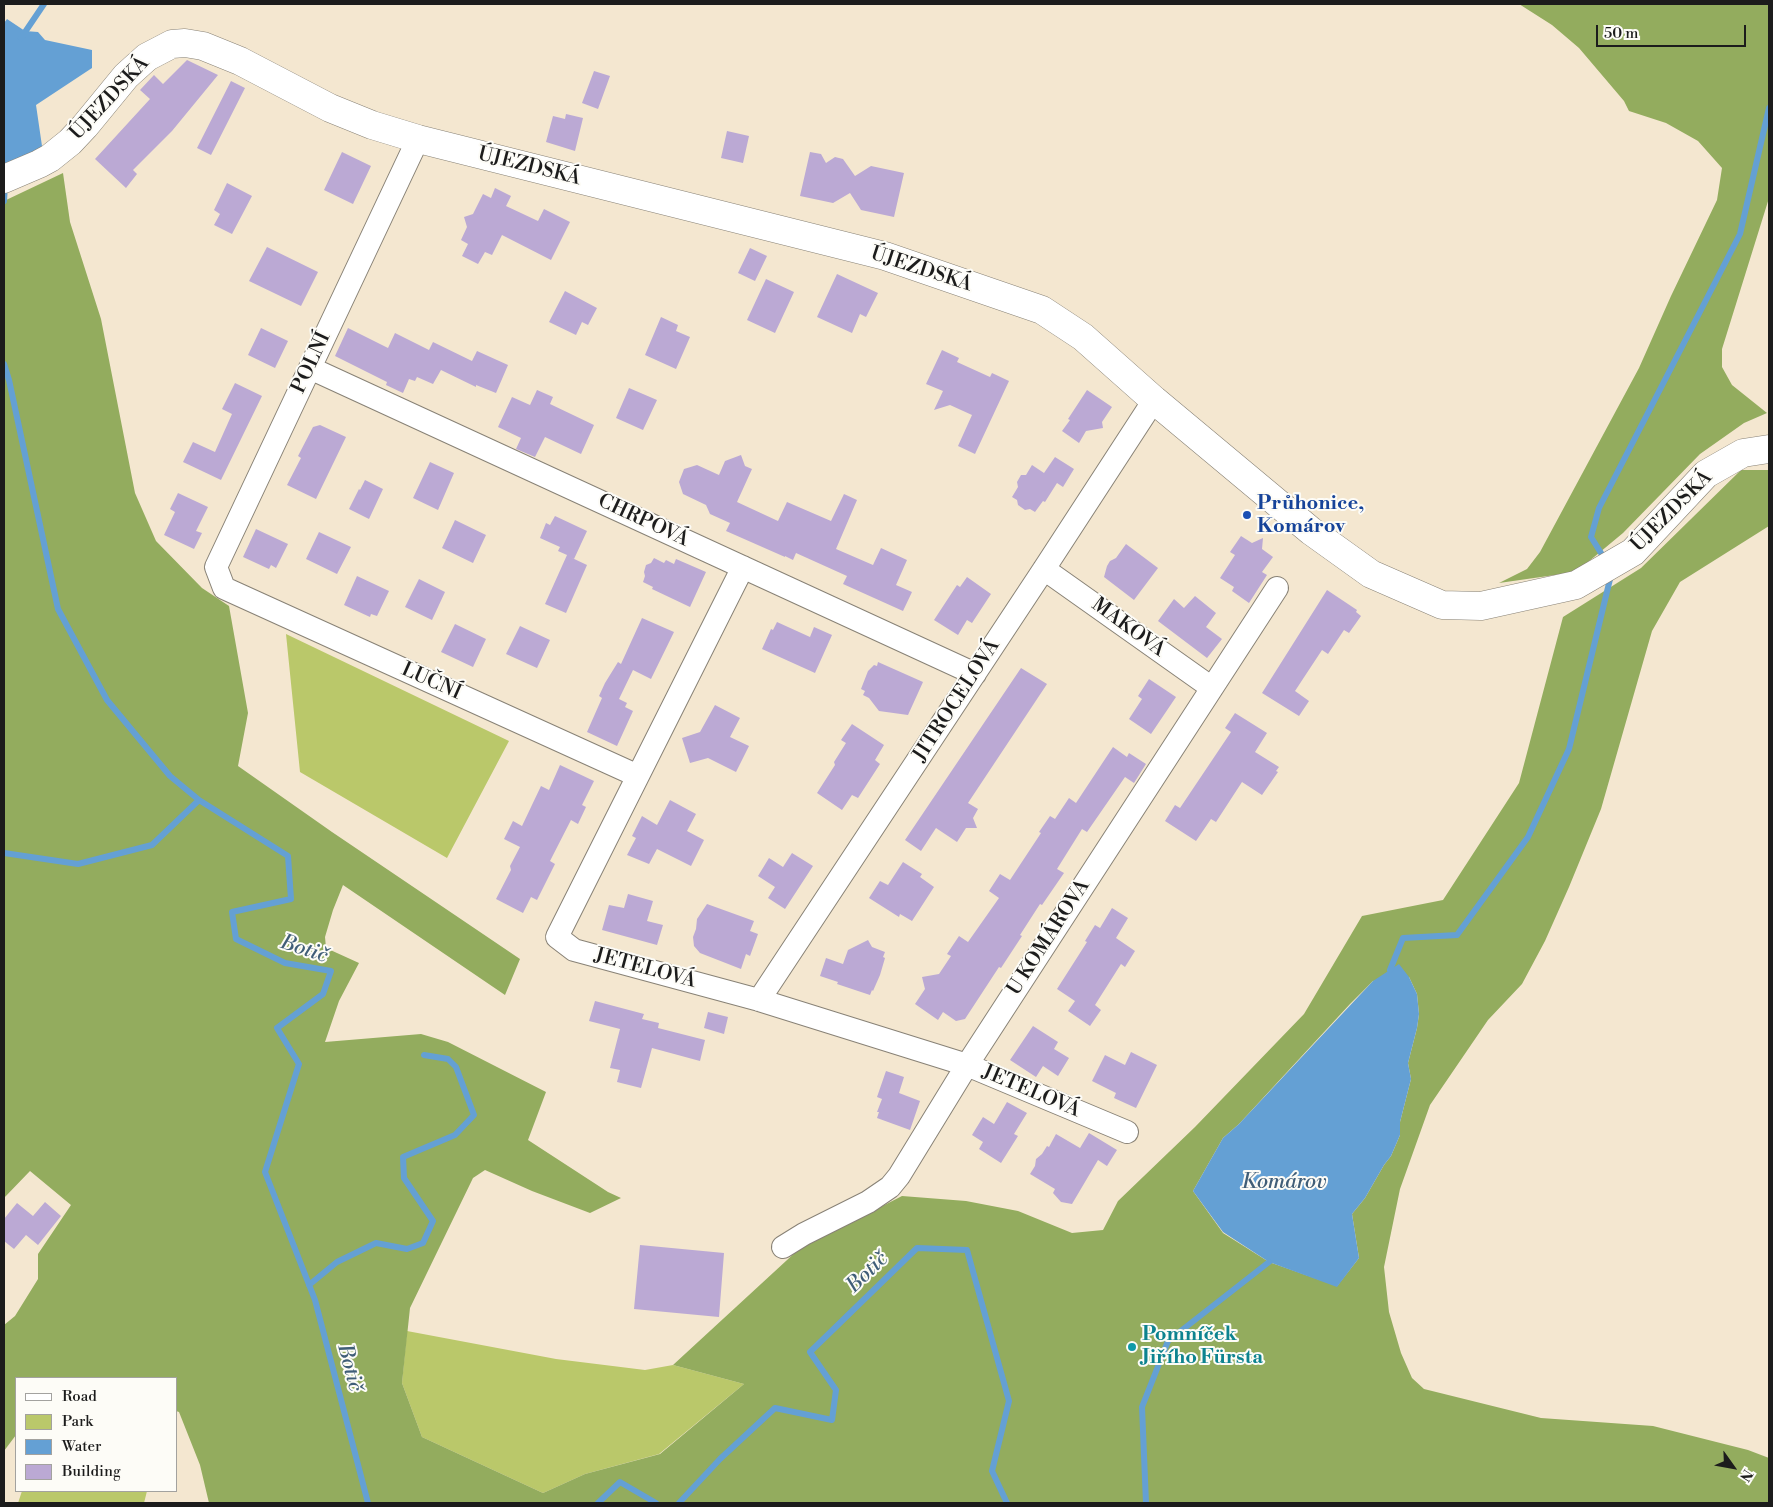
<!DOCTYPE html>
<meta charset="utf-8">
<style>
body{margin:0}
#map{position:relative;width:1773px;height:1507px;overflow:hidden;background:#f4e7d0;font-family:"Libre Bodoni",serif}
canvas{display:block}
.frame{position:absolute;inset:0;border:5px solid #1c1c1c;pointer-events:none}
.legend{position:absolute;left:15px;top:1377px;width:162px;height:115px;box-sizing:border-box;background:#fdfcf7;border:1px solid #a3a29f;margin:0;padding:6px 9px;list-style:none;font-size:15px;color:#1c1c1c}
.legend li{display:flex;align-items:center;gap:10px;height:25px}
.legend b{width:25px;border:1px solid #a3a29f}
.north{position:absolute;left:1708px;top:1442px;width:50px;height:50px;-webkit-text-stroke:4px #fdfcf7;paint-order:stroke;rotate:122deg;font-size:14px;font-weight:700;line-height:20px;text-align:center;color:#1c1c1c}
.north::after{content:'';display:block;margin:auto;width:18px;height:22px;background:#1c1c1c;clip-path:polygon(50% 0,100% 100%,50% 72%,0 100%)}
.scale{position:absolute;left:1596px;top:25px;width:150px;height:22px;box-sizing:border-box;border:2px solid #1c1c1c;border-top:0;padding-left:6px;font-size:15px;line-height:18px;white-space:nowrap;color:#1c1c1c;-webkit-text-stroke:4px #fdfcf7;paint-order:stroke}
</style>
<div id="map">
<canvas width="1773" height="1507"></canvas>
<div class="frame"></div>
<ul class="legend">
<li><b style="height:6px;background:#fff"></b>Road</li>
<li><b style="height:14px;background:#bac86a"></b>Park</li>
<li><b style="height:14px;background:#64a0d4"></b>Water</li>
<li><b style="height:14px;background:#bba9d4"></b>Building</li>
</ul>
<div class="north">N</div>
<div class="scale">50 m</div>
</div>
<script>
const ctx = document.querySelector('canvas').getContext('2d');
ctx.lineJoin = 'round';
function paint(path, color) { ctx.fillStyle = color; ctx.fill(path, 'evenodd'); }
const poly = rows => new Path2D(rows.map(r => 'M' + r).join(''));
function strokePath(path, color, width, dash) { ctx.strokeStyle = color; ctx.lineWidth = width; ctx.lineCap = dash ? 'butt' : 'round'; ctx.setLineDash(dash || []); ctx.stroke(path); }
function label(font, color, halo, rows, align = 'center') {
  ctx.font = font + ' "Libre Bodoni",serif'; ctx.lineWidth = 4; ctx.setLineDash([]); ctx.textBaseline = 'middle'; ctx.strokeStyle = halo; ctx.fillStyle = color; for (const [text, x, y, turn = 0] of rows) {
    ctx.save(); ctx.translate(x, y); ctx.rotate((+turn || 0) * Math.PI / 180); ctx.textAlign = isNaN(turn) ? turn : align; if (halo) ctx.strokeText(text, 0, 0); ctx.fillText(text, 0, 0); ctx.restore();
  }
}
const green = poly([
 [286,634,509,741,447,858,300,772],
 [407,1331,556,1359,645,1370,673,1365,744,1384,659,1454,585,1474,543,1493,422,1437,402,1383],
 [22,1491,147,1491,144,1503,18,1503]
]);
const forest = poly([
 [1519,4,1769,4,1769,198,1722,349,1722,367,1732,385,1767,413,1744,423,1700,454,1623,533,1576,572,1499,583,1527,569,1540,552,1639,368,1671,296,1717,200,1722,168,1698,141,1666,123,1629,111,1624,101,1579,48,1552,25],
 [63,173,70,222,101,319,135,493,156,541,202,588,229,606,248,713,238,766,332,832,520,959,505,995,343,885,333,910,325,937,326,948,359,963,339,1001,325,1042,421,1034,448,1042,546,1092,528,1140,608,1192,621,1198,590,1213,532,1191,485,1170,473,1178,410,1308,402,1383,422,1437,543,1493,585,1474,660,1454,744,1384,673,1365,799,1249,902,1196,966,1201,1018,1211,1072,1233,1103,1230,1118,1201,1195,1127,1304,1014,1362,916,1443,900,1519,783,1563,617,1641,568,1741,470,1769,470,1769,526,1680,582,1652,631,1601,809,1569,887,1545,941,1522,984,1488,1020,1430,1105,1400,1189,1384,1267,1389,1312,1401,1353,1412,1378,1424,1389,1541,1418,1653,1426,1748,1450,1769,1458,1769,1503,209,1503,200,1465,179,1412,176,1411,176,1378,102,1378,99,1377,88,1378,16,1378,16,1435,4,1451,4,1325,15,1316,38,1279,38,1254,71,1205,30,1171,4,1198,4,638,5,635,4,632,4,201],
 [1409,977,1417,994,1419,1014,1417,1028,1408,1063,1411,1079,1400,1122,1400,1135,1391,1156,1384,1165,1365,1198,1352,1214,1359,1258,1337,1286,1269,1262,1223,1233,1193,1191,1223,1138,1239,1124,1350,1004,1373,981]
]);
const water = poly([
 [7,19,25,31,38,32,45,40,92,50,92,68,36,105,42,146,36,156,4,169,4,23],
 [1399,964,1409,977,1417,994,1419,1014,1417,1028,1408,1063,1411,1079,1400,1122,1400,1135,1391,1156,1384,1165,1365,1198,1352,1214,1359,1258,1337,1287,1269,1262,1223,1232,1193,1191,1223,1138,1239,1124,1373,981]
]);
const stream = poly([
 [21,38,44,4],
 [4,201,5,185],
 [4,364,9,380,58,609,107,700,170,776,199,800],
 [1606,561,1591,537,1599,508,1740,234,1769,108],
 [4,853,78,864,152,845,199,800,288,856,291,899,232,912,236,939,285,963,331,971,323,994,277,1028,299,1064,265,1172,315,1300,368,1503],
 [1390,970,1403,938,1457,935,1528,837,1569,749,1611,575],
 [309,1285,337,1262,376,1243,407,1249,423,1243,433,1221,404,1178,403,1157,455,1135,474,1115,456,1067,448,1059,424,1055],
 [598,1503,620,1482,656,1503],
 [679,1503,720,1459,775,1408,832,1420,836,1390,810,1352,917,1248,967,1250,1009,1401,992,1471,1007,1503],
 [1146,1503,1142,1407,1168,1341,1269,1262]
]);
const building = poly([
 [187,60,218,75,172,131,133,170,137,174,126,188,95,159,150,99,140,90,154,75,163,84],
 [594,71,610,76,598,109,582,103],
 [231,81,245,88,211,155,197,148],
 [566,114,583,118,575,151,546,142,553,116,565,119],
 [727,131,749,136,743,163,721,158],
 [342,152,371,166,353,204,324,190],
 [810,152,821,154,826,163,835,157,843,159,855,176,871,166,904,173,894,217,861,210,850,193,833,203,800,196],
 [227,183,252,196,232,234,214,225,220,214,214,210],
 [495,188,511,196,506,206,538,221,544,209,570,222,551,260,502,235,492,255,485,252,478,264,462,256,468,244,461,240,467,227,464,217,473,214,483,194,491,198],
 [267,247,318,272,301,306,249,281],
 [750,248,767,256,755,281,738,273],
 [837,274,878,293,866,317,860,314,852,333,817,317],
 [766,279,794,292,775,333,747,320],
 [565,291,597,308,588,325,582,322,576,335,549,322],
 [661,317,678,325,676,331,690,337,676,369,645,355],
 [261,328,288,341,275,368,248,355],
 [348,328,388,348,395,333,429,350,433,342,472,361,477,351,508,365,496,393,476,385,476,387,441,370,433,384,417,377,415,381,409,379,403,393,386,385,387,382,335,356],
 [942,350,959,358,957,362,990,377,992,373,1009,381,975,454,958,446,972,415,950,405,934,410,943,391,926,384],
 [235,383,262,396,221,480,183,462,193,442,215,452,232,414,222,409],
 [629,388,657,400,643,430,616,418],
 [537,390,553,397,550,404,594,425,581,454,545,437,535,457,516,449,521,438,498,427,512,397,530,405],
 [1087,390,1112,407,1102,422,1103,428,1086,431,1079,443,1062,431,1070,420,1068,419],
 [320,425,346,437,316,499,287,485,301,458,298,456,313,427],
 [741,455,745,466,752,469,737,502,778,521,787,502,831,521,844,494,857,500,836,549,873,565,881,548,907,560,896,585,912,592,903,611,843,584,847,576,796,553,793,560,785,556,785,557,726,531,730,523,710,514,706,505,683,494,679,482,684,469,697,465,719,475,725,461],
 [1055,457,1074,469,1063,487,1057,483,1045,502,1043,501,1035,512,1030,509,1025,510,1018,505,1017,500,1012,497,1018,487,1017,482,1021,475,1026,475,1032,465,1044,473],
 [430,462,454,473,438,510,413,498],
 [365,480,383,489,369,519,349,509,359,489,360,490],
 [178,493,208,507,196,531,202,533,194,549,164,535,175,512,170,509],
 [555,516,587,531,574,559,570,557,587,565,566,613,545,604,567,555,558,551,560,547,540,538,546,523,550,525],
 [455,520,486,535,473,563,442,548],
 [256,529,288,544,276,568,271,565,269,569,243,557],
 [319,532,351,547,337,574,306,559],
 [1241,536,1252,543,1263,538,1262,549,1273,557,1262,572,1267,575,1249,603,1232,591,1234,587,1220,578,1235,555,1230,552],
 [1126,544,1158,568,1134,600,1104,577,1107,566,1110,561,1116,558],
 [654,558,664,563,666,560,674,564,676,559,706,572,690,607,652,589,653,587,643,582,645,576,644,572,646,565,651,563],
 [357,576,389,591,377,616,371,614,370,617,344,605],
 [967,577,991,594,972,623,967,620,958,635,934,620,957,585,960,587],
 [419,579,445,592,432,620,405,607],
 [1327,590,1357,610,1356,612,1361,616,1349,633,1344,630,1328,654,1322,650,1295,691,1309,701,1299,716,1262,693],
 [1195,596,1216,613,1206,627,1222,639,1207,658,1158,621,1174,599,1184,608],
 [642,618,674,632,651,679,633,670,619,699,627,703,625,707,633,711,617,746,587,732,602,698,599,696,605,683,618,662,621,664],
 [777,622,810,637,814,627,832,635,815,673,762,649,771,629,773,630],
 [455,624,486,639,473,667,441,652],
 [520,626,550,640,537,668,506,654],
 [878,662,923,682,908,715,879,711,869,698,863,695,865,691,861,689,868,671,874,665,877,666],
 [1021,668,1047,684,968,803,978,809,973,818,977,828,966,828,957,842,936,828,921,851,905,840],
 [1149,679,1176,697,1151,734,1129,719,1142,699,1138,696],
 [715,705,740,718,730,737,749,746,736,772,708,758,690,763,682,738,700,732],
 [1235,713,1267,733,1255,752,1279,767,1276,771,1278,772,1262,795,1242,782,1216,822,1211,819,1196,841,1165,821,1175,805,1180,808,1231,732,1225,728],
 [852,724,884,745,875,760,880,764,858,798,852,795,842,810,817,793,835,765,834,762,846,743,841,740],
 [1113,747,1127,757,1129,753,1146,764,1134,783,1125,777,1087,832,1082,829,1057,869,1064,873,1042,905,1040,904,1020,935,1022,936,1001,968,999,967,965,1019,956,1021,943,1012,938,1020,915,1004,925,989,922,977,939,974,951,956,947,954,959,936,968,942,999,898,989,891,1000,874,1010,880,1041,833,1039,832,1050,816,1055,819,1069,798,1076,803],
 [560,765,594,781,582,805,586,807,578,824,571,820,550,861,555,864,537,900,531,897,523,913,496,899,511,870,510,866,520,847,504,839,513,821,522,826,541,786,549,790],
 [670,800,696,814,687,831,704,840,691,866,657,849,649,864,627,855,636,838,632,836,642,816,657,825],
 [792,853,813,866,785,909,768,898,775,887,758,876,769,858,783,867],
 [903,862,922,874,920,877,934,887,912,921,900,914,899,917,869,898,880,881,888,885],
 [628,894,653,901,647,921,663,925,657,945,602,930,609,905,624,908],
 [707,904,754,921,750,931,758,934,750,956,746,954,741,969,700,953,694,946,693,937,696,929,697,919],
 [1112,908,1128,918,1116,938,1135,951,1125,967,1121,964,1095,1005,1101,1010,1090,1026,1068,1011,1075,1001,1057,989,1087,942,1085,941,1095,925,1100,928],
 [868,940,872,947,885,952,883,957,885,958,880,975,873,991,872,990,870,995,837,984,838,982,820,976,826,958,843,964,848,950],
 [595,1001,644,1014,642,1019,659,1023,658,1028,705,1040,700,1061,652,1048,641,1088,617,1082,620,1070,610,1068,620,1029,589,1021],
 [708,1012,728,1017,724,1034,704,1028],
 [1033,1026,1058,1042,1054,1049,1069,1058,1058,1076,1043,1066,1036,1077,1010,1060],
 [1131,1052,1157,1065,1136,1108,1114,1098,1116,1093,1092,1081,1105,1055,1125,1065],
 [886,1071,904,1077,899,1093,920,1101,910,1130,877,1118,879,1112,877,1112,882,1099,877,1097],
 [1007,1102,1027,1113,1014,1134,1018,1136,1001,1163,979,1149,983,1142,972,1135,983,1117,994,1124],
 [1089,1133,1117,1150,1107,1166,1098,1160,1072,1204,1061,1202,1053,1193,1055,1189,1030,1174,1035,1166,1036,1159,1042,1154,1047,1146,1049,1147,1056,1134,1080,1148],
 [45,1202,61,1216,38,1245,26,1235,14,1249,4,1241,4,1219,17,1203,33,1216],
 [640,1245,724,1253,719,1317,634,1309]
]);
const minor = poly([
 [418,139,216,567,224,588,638,776],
 [310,368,975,674],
 [743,567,557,937,574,950,759,1000,967,1065,1127,1132],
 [1044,569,1212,688],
 [759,1000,1044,569,1154,400],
 [783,1247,804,1234,868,1202,890,1187,899,1176,967,1065,1277,588]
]);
const tertiary = poly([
 [4,179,39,164,50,158,70,142,85,126,126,76,147,57,172,44,185,43,203,46,240,61,330,108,372,125,418,139,885,256,1042,310,1083,337,1154,400,1311,531,1371,574,1442,605,1481,606,1576,585,1633,552,1706,474,1743,453,1769,449]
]);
const markers = [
 [1247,515,5,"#1a4fb4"],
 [1132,1347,5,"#0f9aa8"]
];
const streetNames = [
 ["ÚJEZDSKÁ",110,99,-47],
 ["ÚJEZDSKÁ",529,167,14],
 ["ÚJEZDSKÁ",921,270,18],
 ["POLNÍ",312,363,-65],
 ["ÚJEZDSKÁ",1672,512,-45],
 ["CHRPOVÁ",643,521,25],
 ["MAKOVÁ",1128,628,36],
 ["LUČNÍ",431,682,24],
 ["JITROCELOVÁ",957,701,-57],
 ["U KOMÁROVA",1049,938,-57],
 ["JETELOVÁ",645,969,15],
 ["JETELOVÁ",1031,1092,23]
];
const transitNames = [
 ["Průhonice,",1257,504],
 ["Komárov",1257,527]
];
const cultureNames = [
 ["Pomníček",1142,1335],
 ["Jiřího Fürsta",1142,1358]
];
const waterNames = [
 ["Botič",304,950,18],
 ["Komárov",1284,1183],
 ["Botič",868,1273,-44],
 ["Botič",349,1368,75]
];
paint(green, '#bac86a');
paint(forest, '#93ac5e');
paint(water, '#64a0d4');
strokePath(stream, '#64a0d4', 6);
paint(building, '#bba9d4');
strokePath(minor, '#888276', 24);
strokePath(tertiary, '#888276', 29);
strokePath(minor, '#fff', 22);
strokePath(tertiary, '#fff', 28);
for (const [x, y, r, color] of markers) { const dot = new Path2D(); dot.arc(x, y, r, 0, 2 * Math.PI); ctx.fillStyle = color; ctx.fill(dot); strokePath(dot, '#fdfcf7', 2); }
label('20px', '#1c1c1c', '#fdfcf7', streetNames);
label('bold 20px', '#164399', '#fdfcf7', transitNames, 'left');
label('bold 20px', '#0d838f', '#fdfcf7', cultureNames, 'left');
label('italic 21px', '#405e78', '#fdfcf7', waterNames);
</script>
